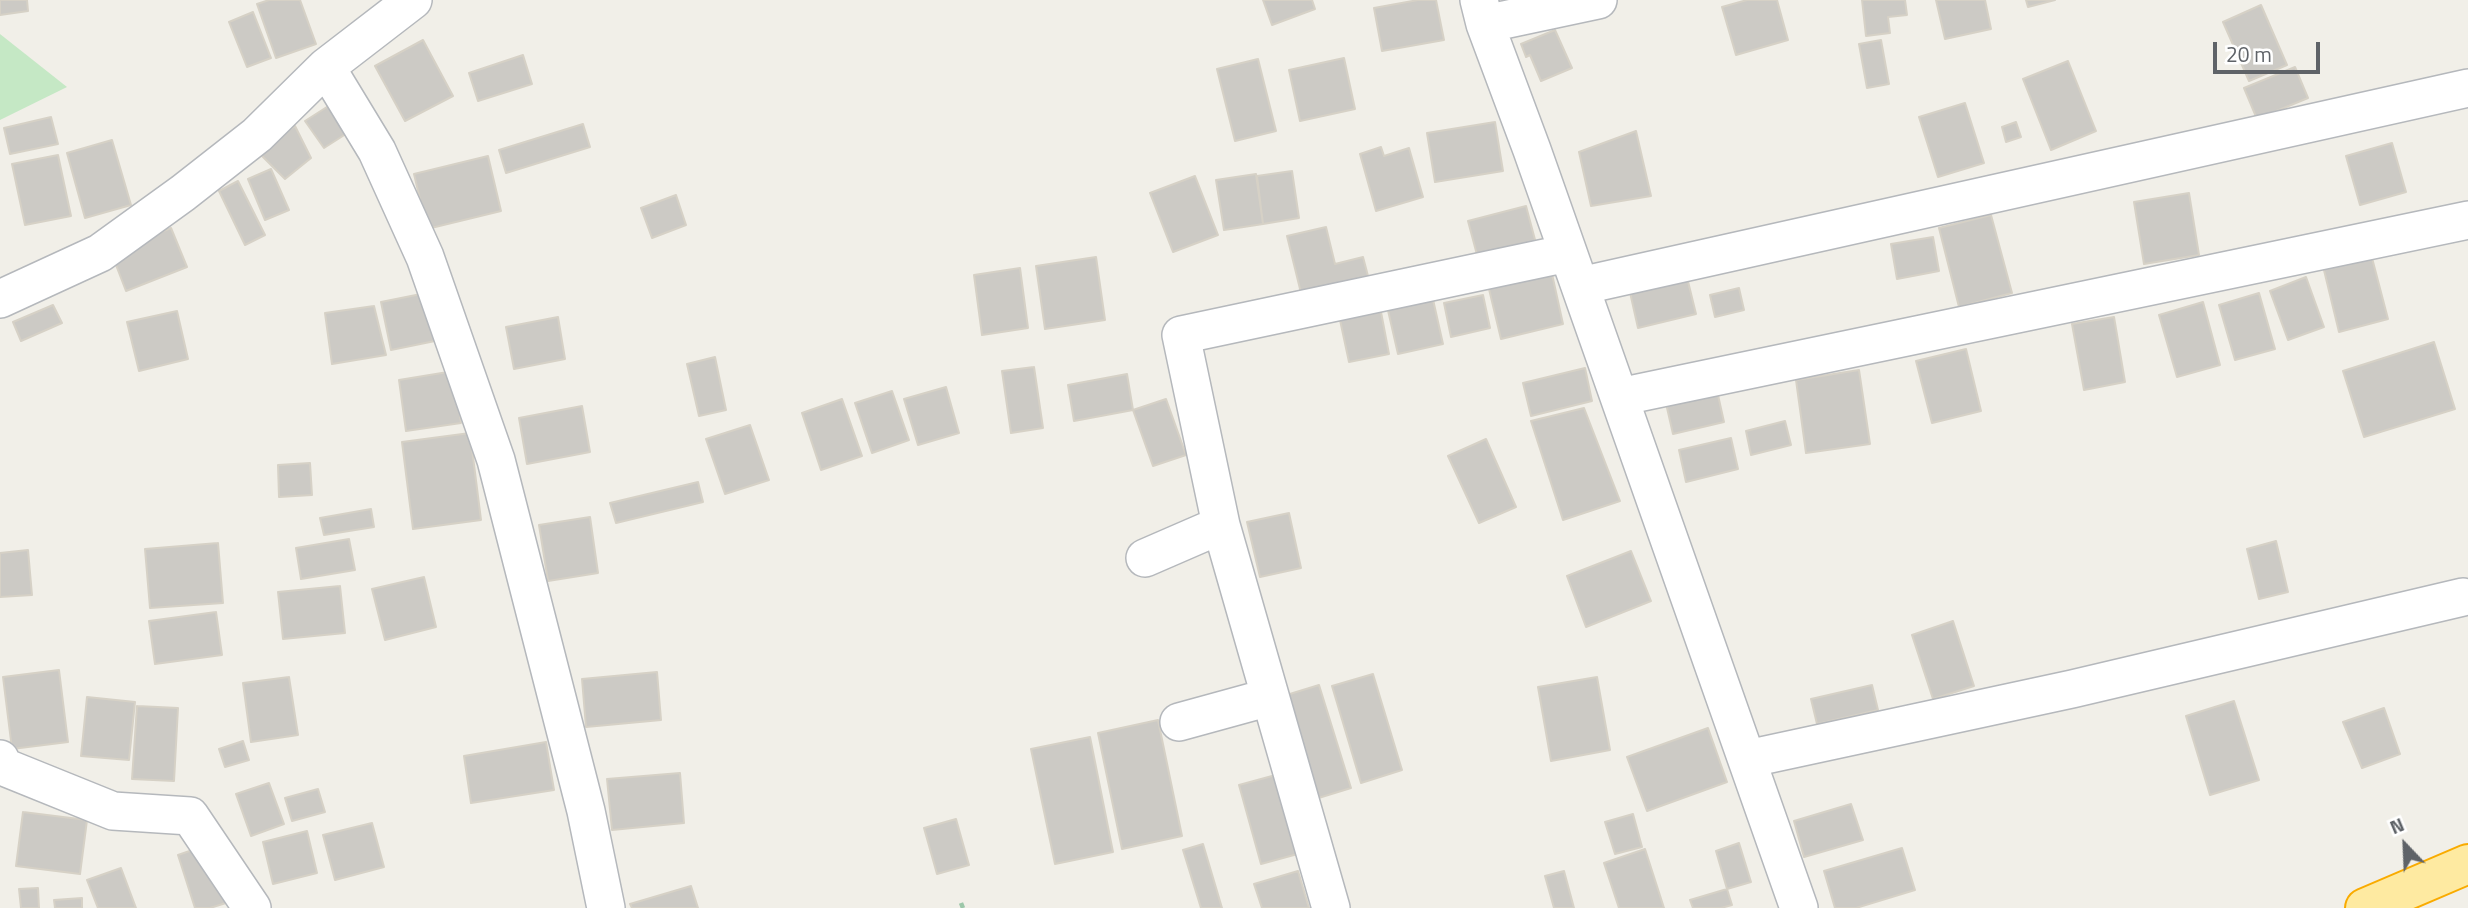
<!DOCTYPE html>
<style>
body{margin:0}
#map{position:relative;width:2468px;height:908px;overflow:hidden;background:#f1efe8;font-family:"Titillium Web",sans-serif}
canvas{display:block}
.north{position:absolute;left:2370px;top:810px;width:70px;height:70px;-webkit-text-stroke:5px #fff;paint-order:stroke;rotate:337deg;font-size:19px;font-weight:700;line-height:28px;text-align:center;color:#5f6368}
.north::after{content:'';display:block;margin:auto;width:24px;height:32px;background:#5f6368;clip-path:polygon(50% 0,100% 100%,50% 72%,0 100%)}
.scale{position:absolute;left:2213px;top:42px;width:107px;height:32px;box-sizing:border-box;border:4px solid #5f6368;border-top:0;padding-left:9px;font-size:21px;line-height:24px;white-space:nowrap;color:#5f6368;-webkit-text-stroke:5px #fff;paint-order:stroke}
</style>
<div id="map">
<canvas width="2468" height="908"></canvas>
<div class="north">N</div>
<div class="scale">20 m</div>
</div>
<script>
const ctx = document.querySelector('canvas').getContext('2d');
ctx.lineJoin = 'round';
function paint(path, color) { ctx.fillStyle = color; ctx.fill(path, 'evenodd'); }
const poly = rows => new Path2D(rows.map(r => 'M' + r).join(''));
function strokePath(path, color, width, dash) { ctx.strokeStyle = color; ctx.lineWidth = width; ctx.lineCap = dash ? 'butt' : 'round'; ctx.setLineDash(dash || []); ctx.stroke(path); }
const green = poly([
 [0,34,67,87,0,120]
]);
const building = poly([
 [0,0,27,0,28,11,0,15,0,0],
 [269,0,300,0,316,44,276,58,257,4,269,0],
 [1263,0,1312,0,1315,9,1272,25,1263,0],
 [1418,0,1436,0,1444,40,1382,51,1374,8,1418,0],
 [1747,0,1777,0,1788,40,1736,55,1722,7,1747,0],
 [1862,0,1905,0,1907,15,1888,17,1890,33,1866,36,1862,0],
 [1936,0,1985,0,1991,29,1945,39,1936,0],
 [2026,0,2055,0,2028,7,2026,0],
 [2261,5,2287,65,2249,81,2223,22,2261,5],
 [253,12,271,58,247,67,229,22,253,12],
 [1555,30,1572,68,1541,81,1530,55,1526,57,1521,44,1555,30],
 [423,40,453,96,405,121,375,66,423,40],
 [1881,40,1889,84,1867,88,1859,44,1881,40],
 [523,55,532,84,478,101,469,73,523,55],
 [1344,58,1355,109,1300,121,1289,70,1344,58],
 [1258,59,1276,131,1235,141,1217,69,1258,59],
 [2068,61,2096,131,2051,150,2023,79,2068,61],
 [2295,67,2308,98,2257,119,2244,88,2295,67],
 [1965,103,1984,163,1938,177,1919,117,1965,103],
 [330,105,349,132,324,148,305,121,330,105],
 [51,117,58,144,10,154,4,128,51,117],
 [1495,122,1503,171,1435,182,1427,133,1495,122],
 [2016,122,2021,137,2006,142,2002,127,2016,122],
 [583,124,590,147,506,173,499,150,583,124],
 [295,126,311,158,285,179,257,151,295,126],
 [1636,131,1651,196,1591,206,1579,152,1636,131],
 [112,140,131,205,85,218,67,153,112,140],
 [2392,143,2406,192,2360,205,2346,156,2392,143],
 [1381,147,1384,156,1409,148,1423,197,1376,211,1360,154,1381,147],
 [58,155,71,216,25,225,12,164,58,155],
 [488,156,501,211,427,229,414,174,488,156],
 [271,169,289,210,265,220,248,179,271,169],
 [1292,171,1299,218,1263,224,1257,176,1292,171],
 [1256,174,1263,224,1224,230,1216,180,1256,174],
 [1195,176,1218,235,1173,252,1150,193,1195,176],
 [238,181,265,235,245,245,219,191,238,181],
 [2189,193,2199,255,2144,264,2134,202,2189,193],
 [676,195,686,225,652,238,641,208,676,195],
 [1526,206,1538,251,1480,266,1468,221,1526,206],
 [1991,215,2012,293,1959,307,1939,228,1991,215],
 [1326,227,1335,264,1363,257,1368,276,1301,293,1287,236,1326,227],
 [171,228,187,267,126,291,111,252,171,228],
 [1933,237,1939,271,1897,279,1891,244,1933,237],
 [2371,254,2388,319,2339,332,2323,266,2371,254],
 [1096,257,1105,320,1045,329,1036,266,1096,257],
 [1684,265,1696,314,1638,328,1627,279,1684,265],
 [1020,268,1028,328,982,335,974,275,1020,268],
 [1552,274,1563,324,1501,339,1489,289,1552,274],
 [2306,277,2324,327,2288,340,2270,291,2306,277],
 [1739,288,1744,310,1715,317,1710,295,1739,288],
 [426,293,435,341,391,350,381,302,426,293],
 [2259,293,2275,349,2235,360,2219,305,2259,293],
 [1432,295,1443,344,1398,354,1387,306,1432,295],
 [1483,295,1490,328,1451,337,1444,303,1483,295],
 [2203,302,2220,365,2177,377,2159,315,2203,302],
 [53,305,62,323,21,341,13,322,53,305],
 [374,306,386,355,332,364,325,313,374,306],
 [177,311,188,359,139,371,127,322,177,311],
 [1381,312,1389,354,1349,362,1340,320,1381,312],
 [558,317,565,359,514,369,506,327,558,317],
 [2114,317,2125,382,2084,390,2072,324,2114,317],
 [2434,342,2455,409,2364,437,2343,371,2434,342],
 [1966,349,1981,411,1932,423,1916,361,1966,349],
 [715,357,726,410,699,416,687,364,715,357],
 [1034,367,1043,428,1011,433,1002,371,1034,367],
 [1585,368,1592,401,1531,416,1523,383,1585,368],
 [1859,370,1870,444,1806,453,1796,380,1859,370],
 [454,371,461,423,406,431,399,380,454,371],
 [1127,374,1133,410,1074,421,1068,385,1127,374],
 [1716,386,1724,422,1673,434,1665,399,1716,386],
 [946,387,959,433,918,445,904,399,946,387],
 [892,391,909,440,872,453,855,403,892,391],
 [842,399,862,456,821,470,802,413,842,399],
 [1166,399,1186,455,1153,466,1133,410,1166,399],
 [582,406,590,452,527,464,519,418,582,406],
 [1584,408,1620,501,1563,520,1531,421,1584,408],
 [1785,421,1791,445,1751,455,1746,431,1785,421],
 [750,425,769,480,725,494,706,439,750,425],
 [470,433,481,520,413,529,402,442,470,433],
 [1731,438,1738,469,1686,482,1679,450,1731,438],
 [1486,439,1516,507,1479,523,1448,456,1486,439],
 [310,463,312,495,279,497,278,465,310,463],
 [698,482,703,502,616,523,610,503,698,482],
 [371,509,374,527,324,535,320,518,371,509],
 [1289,513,1301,568,1260,577,1247,522,1289,513],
 [590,517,598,573,548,581,539,525,590,517],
 [349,539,355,570,301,579,296,548,349,539],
 [2276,541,2288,592,2259,599,2247,549,2276,541],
 [218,543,223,603,150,608,145,549,218,543],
 [28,550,32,595,0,597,0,553,28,550],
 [1631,551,1651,601,1586,627,1567,576,1631,551],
 [424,577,436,627,385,640,372,589,424,577],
 [340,586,345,633,283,639,278,592,340,586],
 [216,612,222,655,155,664,149,621,216,612],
 [1953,621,1974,686,1933,699,1912,635,1953,621],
 [59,670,68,742,12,749,3,677,59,670],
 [657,672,661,720,586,727,582,679,657,672],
 [1373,674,1402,770,1361,783,1332,686,1373,674],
 [289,677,298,735,251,742,243,683,289,677],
 [1597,677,1610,750,1551,761,1538,687,1597,677],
 [1319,685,1351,788,1312,800,1280,697,1319,685],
 [1872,685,1878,710,1817,724,1811,699,1872,685],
 [87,697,135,702,129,760,81,756,87,697],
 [2234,701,2259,780,2210,795,2186,716,2234,701],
 [137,706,178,708,174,781,132,779,137,706],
 [2384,708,2400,754,2362,768,2343,722,2384,708],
 [1158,720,1182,836,1122,849,1098,733,1158,720],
 [1708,728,1727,782,1647,811,1627,757,1708,728],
 [1090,737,1113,852,1055,864,1031,749,1090,737],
 [243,741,249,760,225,767,219,749,243,741],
 [546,742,554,790,471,803,464,756,546,742],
 [680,773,684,823,612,830,607,779,680,773],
 [1283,773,1305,852,1261,864,1239,785,1283,773],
 [269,783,284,824,251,836,236,794,269,783],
 [318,789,325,812,292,821,285,798,318,789],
 [1851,804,1863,840,1804,857,1794,821,1851,804],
 [23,812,87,820,80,874,16,866,23,812],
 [1633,814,1642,847,1615,854,1605,822,1633,814],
 [956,819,969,865,937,874,924,828,956,819],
 [372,823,384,867,335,880,323,835,372,823],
 [307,831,317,873,273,884,263,842,307,831],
 [1739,843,1751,882,1727,889,1716,851,1739,843],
 [1203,844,1222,908,1201,908,1183,850,1203,844],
 [207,845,226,903,210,908,195,908,178,855,207,845],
 [1902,848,1915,890,1856,908,1835,908,1824,871,1902,848],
 [1645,849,1664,908,1619,908,1604,863,1645,849],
 [121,868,136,908,98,908,87,880,121,868],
 [1298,871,1309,908,1262,908,1254,884,1298,871],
 [1564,871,1574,908,1554,908,1545,876,1564,871],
 [691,886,698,908,632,908,630,904,691,886],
 [38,888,39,908,21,908,19,889,38,888],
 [1727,889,1732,905,1721,908,1693,908,1690,900,1727,889],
 [82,898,82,908,55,908,54,900,82,898]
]);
const path = poly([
 [961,903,963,908]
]);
const minor = poly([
 [413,0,326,67,377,151,425,257,496,460,586,811,606,908],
 [1479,0,1485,24,1532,150,1799,908],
 [1485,24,1598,0],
 [1580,286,2468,88],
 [0,299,100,253,183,193,257,135,326,67],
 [1619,397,2468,220],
 [1145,558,1221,525],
 [1179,722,1270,697],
 [0,759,4,767,113,811,190,816,252,908],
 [1747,759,2072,689,2463,597],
 [1331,908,1221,525,1181,335,1568,253]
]);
const trunk = poly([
 [2365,908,2468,864]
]);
paint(green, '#c5e8c5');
paint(building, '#cccac5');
strokePath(building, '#d6d1c6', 2);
strokePath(minor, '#b5b8bc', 40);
strokePath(trunk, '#f9ab00', 42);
strokePath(path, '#9cc7a9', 4.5, [7, 3.5]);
strokePath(minor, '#fff', 37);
strokePath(trunk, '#feeaa1', 38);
</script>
